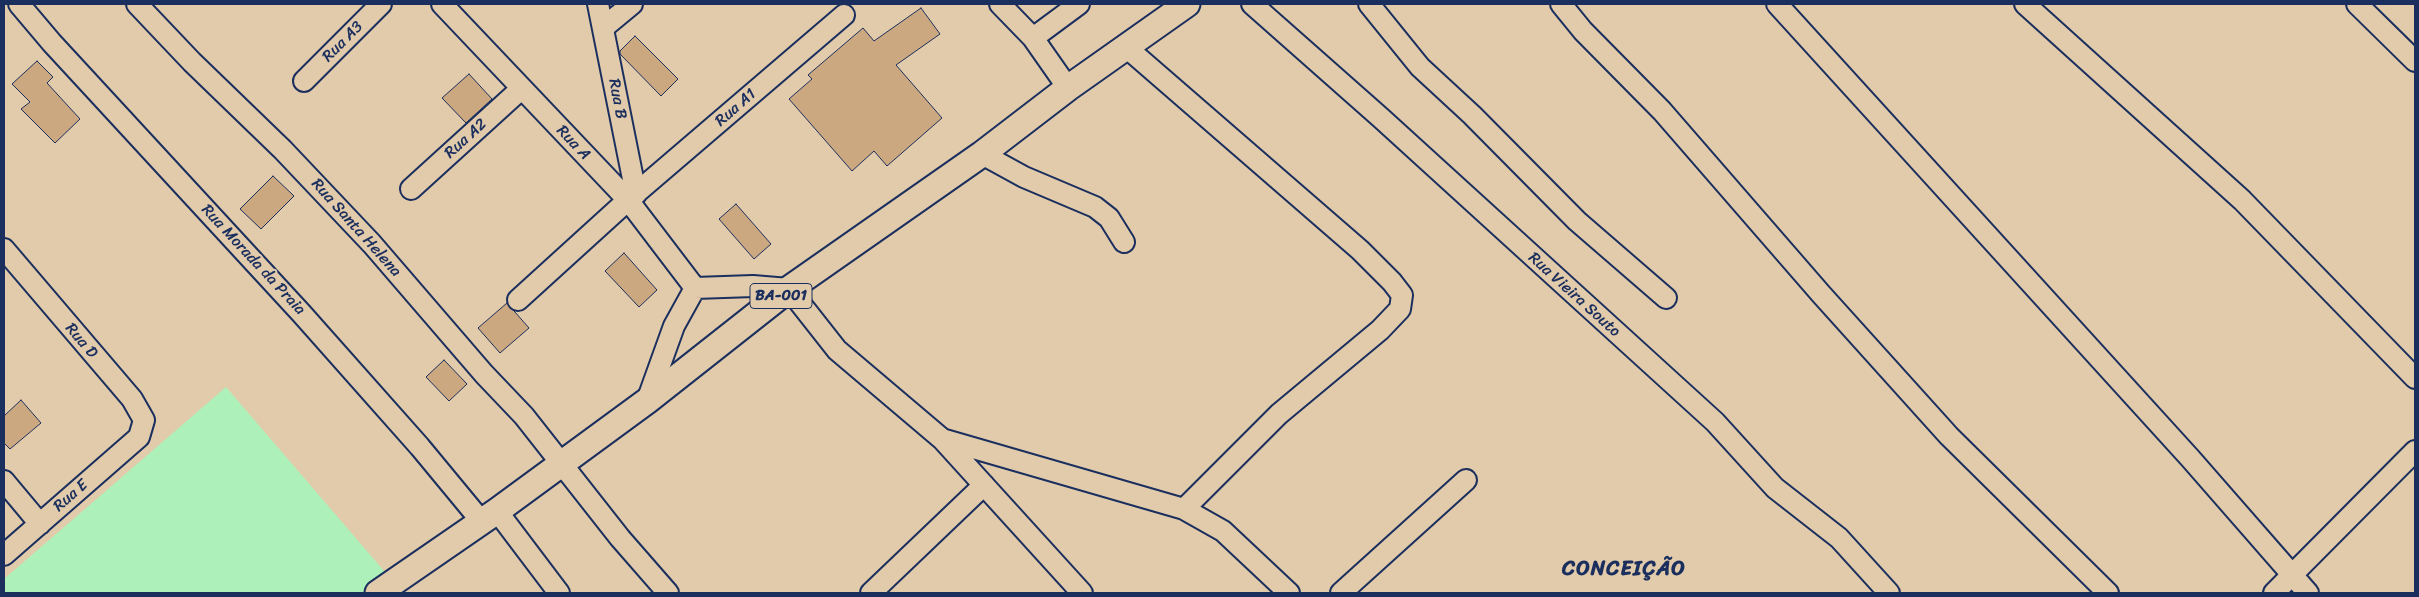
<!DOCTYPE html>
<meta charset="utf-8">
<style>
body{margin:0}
#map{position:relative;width:2419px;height:597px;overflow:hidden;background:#e2cbab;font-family:Sriracha,sans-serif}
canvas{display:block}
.frame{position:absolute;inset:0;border:5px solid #1b2f5e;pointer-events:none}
</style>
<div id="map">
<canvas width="2419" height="597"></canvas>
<div class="frame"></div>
</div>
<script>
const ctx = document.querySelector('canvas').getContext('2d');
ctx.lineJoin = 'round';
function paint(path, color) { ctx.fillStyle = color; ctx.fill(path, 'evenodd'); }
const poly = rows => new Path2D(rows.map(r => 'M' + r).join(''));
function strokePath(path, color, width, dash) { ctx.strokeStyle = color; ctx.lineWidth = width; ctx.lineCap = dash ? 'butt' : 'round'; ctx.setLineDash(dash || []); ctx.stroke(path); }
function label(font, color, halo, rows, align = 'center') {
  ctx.font = font + ' Sriracha,sans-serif'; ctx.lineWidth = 4; ctx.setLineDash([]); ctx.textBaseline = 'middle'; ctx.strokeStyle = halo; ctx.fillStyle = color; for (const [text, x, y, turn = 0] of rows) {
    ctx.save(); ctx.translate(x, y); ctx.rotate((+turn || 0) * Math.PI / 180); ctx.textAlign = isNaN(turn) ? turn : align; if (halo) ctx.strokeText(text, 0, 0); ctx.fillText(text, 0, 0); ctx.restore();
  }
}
const green = poly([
 [226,387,403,593,4,593,4,579]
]);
const building = poly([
 [921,8,940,34,896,65,942,118,887,166,874,151,852,171,789,99,812,79,808,75,863,28,874,41,921,8],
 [635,36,678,79,661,96,620,54,620,51,635,36],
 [37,61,53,77,47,83,80,119,55,143,21,109,30,102,12,84,37,61],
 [469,74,492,99,466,123,442,98,469,74],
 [273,176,294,196,261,229,240,209,273,176],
 [736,204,771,244,754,259,719,219,736,204],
 [624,253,657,290,639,307,605,271,624,253],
 [507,303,529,328,500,353,478,328,507,303],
 [444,360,467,384,449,401,426,377,444,360],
 [21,400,41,423,10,449,4,443,4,416,21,400]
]);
const minor = poly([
 [19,4,52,43,302,314,420,447,482,522],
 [137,4,192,62,283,150,372,244,484,374,524,416,620,538,668,593],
 [442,4,628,200,695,288],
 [598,4,636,194],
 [1000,4,1033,38,1068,88],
 [1252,4,1381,118,1715,422,1775,488,1839,538,1889,593],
 [1369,4,1420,67,1472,115,1577,221,1666,298],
 [1561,4,1583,31,1662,111,1821,294,1949,436,2108,593],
 [1777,4,2190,458,2308,593],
 [2025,4,2242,200,2415,378],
 [2357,4,2415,61],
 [603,28,632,4],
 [1033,38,1079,4],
 [1126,47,1360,250,1392,282,1402,295,1400,309,1380,330,1279,414,1184,509],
 [304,81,381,4],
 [982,154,1024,177,1095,207,1109,218,1124,242],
 [411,189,521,89],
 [4,249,132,399,144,420,139,437,4,555],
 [695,288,753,286,789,289,837,350,942,439,1082,593],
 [518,300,628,200,844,15],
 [647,401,674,326,695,288],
 [942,439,1184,509,1223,531,1289,593],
 [4,481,40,524],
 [497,511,559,593],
 [871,593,984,485],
 [1341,593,1466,480],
 [2274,593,2415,451]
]);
const major = poly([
 [378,593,497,511,647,401,789,289,982,154,1068,88,1187,4]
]);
const shields = [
 [781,296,62]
];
const shieldNames = [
 ["BA-001",781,296]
];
const streetNames = [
 ["Rua A3",343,42,-45],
 ["Rua B",617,99,79],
 ["Rua A1",736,108,-41],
 ["Rua A2",466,139,-42],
 ["Rua A",573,143,46],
 ["Rua Santa Helena",356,228,48],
 ["Rua Morada da Praia",253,260,47],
 ["Rua Vieira Souto",1574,295,42],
 ["Rua D",81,341,50],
 ["Rua E",71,496,-41]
];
const districtNames = [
 ["CONCEIÇÃO",1624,570]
];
paint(green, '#adf0ba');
paint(building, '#cba880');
strokePath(building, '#1b2f5e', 1);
strokePath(minor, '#1b2f5e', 24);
strokePath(major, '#1b2f5e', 29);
strokePath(minor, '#e2cbab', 20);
strokePath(major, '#e2cbab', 25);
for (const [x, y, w] of shields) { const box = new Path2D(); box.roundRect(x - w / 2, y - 12.5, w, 25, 4); ctx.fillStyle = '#e2cbab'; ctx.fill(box); strokePath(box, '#1b2f5e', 1); }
label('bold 15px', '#1b2f5e', null, shieldNames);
label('16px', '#1b2f5e', '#e2cbab', streetNames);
ctx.letterSpacing = '1px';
label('bold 21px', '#1b2f5e', '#e2cbab', districtNames);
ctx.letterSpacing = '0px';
</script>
